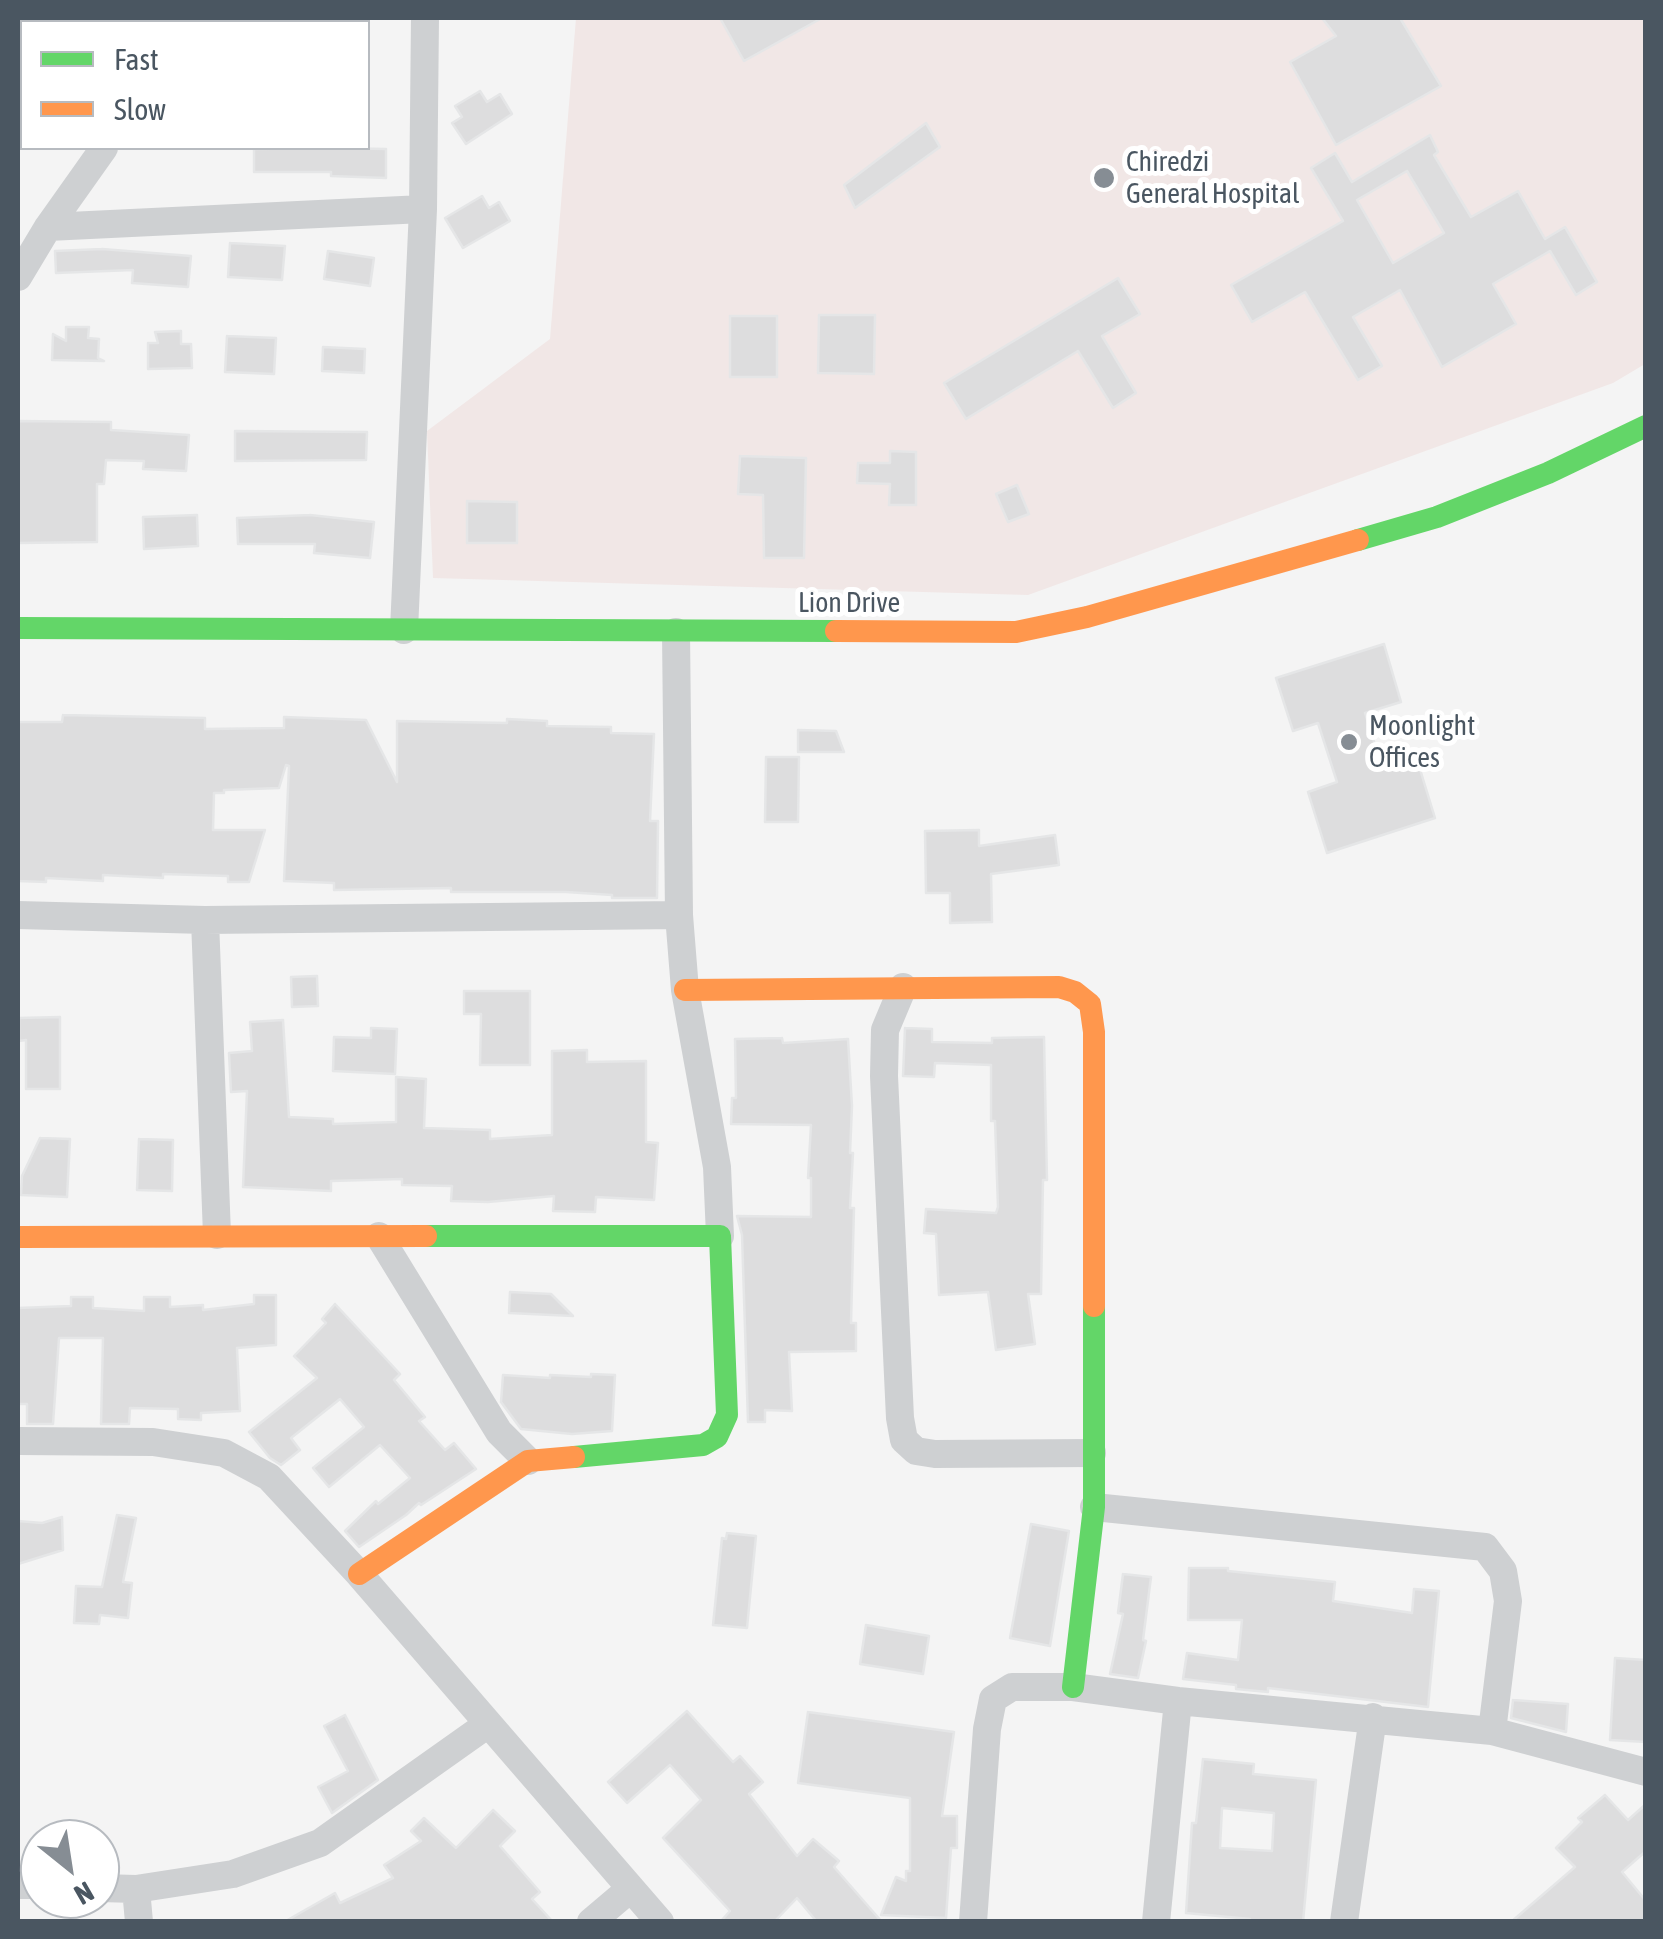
<!DOCTYPE html>
<style>
body{margin:0}
#map{position:relative;width:1663px;height:1939px;overflow:hidden;background:#f4f4f4;font-family:"Asap Condensed",sans-serif}
canvas{display:block}
.frame{position:absolute;inset:0;border:20px solid #4a5661;pointer-events:none}
.legend{position:absolute;left:20px;top:20px;width:350px;height:130px;box-sizing:border-box;background:#fff;border:2px solid #b7bbc0;margin:0;padding:12px 18px;list-style:none;font-size:30px;color:#4a5661}
.legend li{display:flex;align-items:center;gap:20px;height:50px}
.legend b{width:50px;border:2px solid #b7bbc0}
.north{position:absolute;left:20px;top:1819px;width:100px;height:100px;box-sizing:border-box;background:#fff;border:2px solid #b7bbc0;border-radius:50%;rotate:150deg;font-size:28px;font-weight:700;line-height:40px;text-align:center;color:#4a5661}
.north::after{content:'';display:block;margin:auto;width:35px;height:45px;background:#868d94;clip-path:polygon(50% 0,100% 100%,50% 72%,0 100%)}
</style>
<div id="map">
<canvas width="1663" height="1939"></canvas>
<div class="frame"></div>
<ul class="legend">
<li><b style="height:12px;background:#63d668"></b>Fast</li>
<li><b style="height:12px;background:#ff974d"></b>Slow</li>
</ul>
<div class="north">N</div>
</div>
<script>
const ctx = document.querySelector('canvas').getContext('2d');
ctx.lineJoin = 'round';
function paint(path, color) { ctx.fillStyle = color; ctx.fill(path, 'evenodd'); }
const poly = rows => new Path2D(rows.map(r => 'M' + r).join(''));
function strokePath(path, color, width, dash) { ctx.strokeStyle = color; ctx.lineWidth = width; ctx.lineCap = dash ? 'butt' : 'round'; ctx.setLineDash(dash || []); ctx.stroke(path); }
function label(font, color, halo, rows, align = 'center') {
  ctx.font = font + ' "Asap Condensed",sans-serif'; ctx.lineWidth = 10; ctx.setLineDash([]); ctx.textBaseline = 'middle'; ctx.strokeStyle = halo; ctx.fillStyle = color; for (const [text, x, y, turn = 0] of rows) {
    ctx.save(); ctx.translate(x, y); ctx.rotate((+turn || 0) * Math.PI / 180); ctx.textAlign = isNaN(turn) ? turn : align; if (halo) ctx.strokeText(text, 0, 0); ctx.fillText(text, 0, 0); ctx.restore();
  }
}
const medical = poly([
 [576,18,1645,18,1645,364,1613,383,1028,595,433,578,427,431,550,339]
]);
const building = poly([
 [720,18,822,18,744,61,720,18],
 [1322,18,1400,18,1441,86,1336,145,1290,62,1336,36,1322,18],
 [480,91,487,102,500,94,512,114,466,144,452,123,462,117,455,106,480,91],
 [926,123,940,147,855,208,844,185,926,123],
 [1430,135,1438,152,1434,155,1471,217,1518,191,1545,239,1565,227,1597,282,1576,295,1550,251,1493,284,1516,324,1442,367,1400,290,1353,317,1382,366,1358,380,1305,292,1252,322,1231,285,1343,221,1311,168,1335,153,1352,182,1430,135],
 [1407,171,1444,233,1393,263,1357,200,1407,171],
 [332,148,386,149,386,178,331,176,331,172,254,172,254,149,332,148],
 [482,196,489,208,499,202,510,221,463,248,445,218,482,196],
 [230,243,285,246,282,280,228,277,230,243],
 [102,249,191,256,188,287,132,283,133,270,56,273,55,251,102,249],
 [328,251,374,258,370,286,324,279,328,251],
 [1118,278,1140,314,1102,336,1136,393,1113,408,1078,351,966,419,944,383,1118,278],
 [819,315,875,315,874,374,818,373,819,315],
 [730,316,777,316,777,377,730,377,730,316],
 [66,327,89,327,88,338,99,339,98,358,104,361,52,360,53,334,66,341,66,327],
 [181,331,181,344,191,344,192,368,148,369,148,343,158,343,155,332,181,331],
 [227,336,276,338,274,374,225,372,227,336],
 [323,347,365,349,364,373,322,371,323,347],
 [18,421,111,422,111,430,189,435,186,471,143,469,144,461,106,460,104,484,97,484,97,542,18,543,18,421],
 [235,431,367,432,366,460,235,461,235,431],
 [890,451,916,452,916,505,889,505,890,484,857,483,858,463,890,463,890,451],
 [740,456,806,458,804,558,764,558,763,495,738,494,740,456],
 [1017,485,1029,514,1008,522,996,494,1017,485],
 [467,501,517,502,517,543,467,543,467,501],
 [197,515,198,546,144,549,143,517,197,515],
 [310,515,374,522,370,558,314,553,315,544,238,544,237,518,310,515],
 [1384,644,1401,702,1365,713,1381,764,1415,753,1435,818,1327,853,1308,792,1337,782,1318,723,1293,731,1276,678,1384,644],
 [63,715,205,718,205,729,284,728,284,717,366,720,397,782,397,721,507,723,507,719,547,721,547,726,611,727,611,733,654,734,650,821,658,821,657,898,612,898,612,895,566,892,451,892,451,888,334,890,334,883,284,881,289,766,286,765,279,788,224,790,224,793,214,793,213,830,265,830,249,882,228,882,228,876,163,874,163,878,103,875,103,881,46,878,46,882,18,881,18,722,62,722,63,715],
 [798,730,836,731,844,752,798,752,798,730],
 [766,757,799,757,798,822,765,822,766,757],
 [979,830,979,846,1055,835,1059,865,991,874,992,922,950,923,950,893,926,893,925,831,979,830],
 [317,976,318,1006,292,1007,291,977,317,976],
 [464,991,530,991,530,1065,480,1065,481,1014,464,1014,464,991],
 [60,1017,60,1089,26,1089,26,1040,19,1041,19,1018,60,1017],
 [283,1020,289,1117,333,1119,333,1124,396,1122,396,1077,426,1079,424,1128,490,1130,490,1139,552,1135,552,1051,587,1050,587,1062,646,1061,646,1142,658,1143,654,1200,596,1197,595,1212,553,1211,554,1196,488,1202,451,1201,452,1186,402,1185,402,1179,331,1181,331,1191,243,1187,247,1091,231,1092,229,1053,252,1051,250,1022,283,1020],
 [371,1028,397,1029,395,1074,333,1071,334,1037,371,1038,371,1028],
 [905,1028,932,1029,932,1042,992,1043,992,1038,1044,1037,1047,1180,1043,1180,1041,1294,1028,1294,1035,1344,996,1350,988,1292,939,1295,936,1234,924,1233,926,1209,996,1213,998,1207,995,1121,991,1121,991,1065,935,1063,934,1077,903,1076,905,1028],
 [782,1038,783,1043,848,1039,852,1106,850,1153,853,1153,850,1208,854,1208,851,1323,856,1323,856,1351,789,1352,792,1411,765,1410,765,1422,748,1422,742,1235,737,1216,811,1217,811,1178,808,1178,811,1125,731,1124,732,1098,736,1098,735,1039,782,1038],
 [40,1138,70,1139,67,1197,21,1195,22,1176,40,1138],
 [139,1139,173,1140,172,1191,137,1190,139,1139],
 [510,1292,551,1294,573,1316,509,1313,510,1292],
 [254,1295,276,1295,276,1345,237,1348,240,1411,201,1413,201,1420,178,1419,178,1409,130,1408,129,1424,101,1424,103,1338,59,1338,53,1424,27,1424,27,1404,18,1404,18,1308,71,1306,71,1297,93,1297,93,1308,144,1311,144,1297,170,1297,170,1307,203,1305,203,1310,254,1304,254,1295],
 [335,1304,400,1374,394,1380,425,1417,419,1421,445,1450,454,1443,476,1469,421,1505,419,1503,406,1515,359,1547,345,1531,376,1501,378,1504,410,1478,380,1445,329,1487,313,1468,364,1427,340,1399,291,1438,300,1450,281,1465,270,1458,249,1432,317,1378,294,1356,326,1323,322,1319,335,1304],
 [591,1374,615,1375,612,1431,572,1434,521,1429,501,1402,503,1375,550,1378,550,1375,591,1377,591,1374],
 [117,1515,136,1518,123,1582,132,1583,128,1618,100,1615,99,1624,74,1623,76,1586,102,1587,117,1515],
 [62,1517,63,1550,18,1564,18,1521,42,1523,62,1517],
 [1031,1524,1069,1531,1050,1646,1010,1638,1031,1524],
 [727,1533,756,1536,747,1628,713,1625,722,1538,726,1539,727,1533],
 [1189,1568,1228,1568,1228,1571,1335,1582,1333,1601,1412,1613,1414,1589,1439,1591,1428,1707,1268,1688,1268,1692,1236,1689,1236,1685,1183,1679,1187,1653,1238,1660,1242,1620,1188,1620,1189,1568],
 [1123,1574,1151,1577,1143,1640,1146,1641,1138,1678,1110,1674,1123,1614,1118,1613,1123,1574],
 [866,1625,929,1636,923,1674,860,1664,866,1625],
 [1615,1658,1646,1660,1646,1742,1610,1740,1615,1658],
 [1513,1700,1568,1704,1566,1732,1511,1718,1513,1700],
 [687,1711,733,1762,740,1756,763,1782,749,1794,797,1856,813,1839,839,1861,834,1867,882,1922,817,1922,797,1898,774,1922,720,1922,730,1911,663,1838,701,1800,670,1765,627,1803,608,1782,687,1711],
 [808,1712,954,1732,942,1816,957,1816,957,1848,951,1848,946,1918,881,1915,896,1877,906,1881,906,1871,910,1871,910,1798,798,1783,808,1712],
 [345,1715,378,1780,332,1813,318,1787,348,1771,324,1726,345,1715],
 [1203,1759,1254,1764,1253,1774,1316,1780,1303,1922,1250,1922,1250,1919,1186,1913,1192,1823,1196,1823,1203,1759],
 [1222,1808,1274,1813,1272,1851,1220,1848,1222,1808],
 [1605,1795,1628,1820,1646,1804,1646,1851,1622,1872,1646,1901,1646,1922,1511,1922,1575,1867,1556,1848,1582,1822,1578,1818,1605,1795],
 [493,1810,515,1831,500,1846,540,1892,532,1899,553,1922,284,1922,335,1893,340,1903,393,1878,384,1865,421,1841,411,1831,424,1818,456,1848,493,1810]
]);
const street = poly([
 [192,22,196,18],
 [48,227,423,209],
 [18,277,48,227,104,148],
 [404,630,423,209,425,18],
 [676,632,679,915,685,990,717,1167,720,1236],
 [18,915,205,920,217,1235],
 [205,920,679,915],
 [903,987,885,1030,884,1076,900,1418,904,1440,916,1451,935,1454,1092,1453],
 [379,1236,499,1432,528,1461],
 [18,1441,153,1442,224,1453,269,1477,359,1574,660,1922],
 [1094,1507,1485,1547,1503,1571,1508,1601,1492,1731],
 [18,1885,40,1885],
 [100,1888,136,1889,233,1874,320,1843,488,1724],
 [136,1889,139,1922],
 [591,1922,630,1889],
 [973,1922,987,1729,993,1699,1012,1687,1073,1687,1178,1701,1492,1731,1646,1772],
 [1156,1922,1178,1701],
 [1344,1922,1373,1717]
]);
const fast = poly([
 [1358,540,1437,517,1548,473,1646,426],
 [18,628,836,631],
 [426,1236,720,1236,727,1415,717,1437,703,1445,574,1457],
 [1073,1687,1094,1507,1094,1306]
]);
const slow = poly([
 [836,631,1016,632,1087,617,1358,540],
 [685,990,1059,987,1075,992,1090,1004,1094,1032,1094,1306],
 [18,1237,426,1236],
 [359,1574,528,1461,574,1457]
]);
const markers = [
 [1104,178,12,"#868d94"],
 [1349,742,10,"#868d94"]
];
const poiNames = [
 ["Chiredzi",1126,162],
 ["General Hospital",1126,194],
 ["Moonlight",1369,726],
 ["Offices",1369,758]
];
const streetNames = [
 ["Lion Drive",849,603]
];
paint(medical, '#f1e7e6');
paint(building, '#ddddde');
strokePath(building, '#e5e6e7', 2.5);
strokePath(street, '#ced0d2', 28);
strokePath(fast, '#63d668', 22);
strokePath(slow, '#ff974d', 22);
for (const [x, y, r, color] of markers) { const dot = new Path2D(); dot.arc(x, y, r, 0, 2 * Math.PI); ctx.fillStyle = color; ctx.fill(dot); strokePath(dot, '#fff', 4); }
label('28px', '#4a5661', '#fff', poiNames, 'left');
label('28px', '#4a5661', '#fff', streetNames);
</script>
